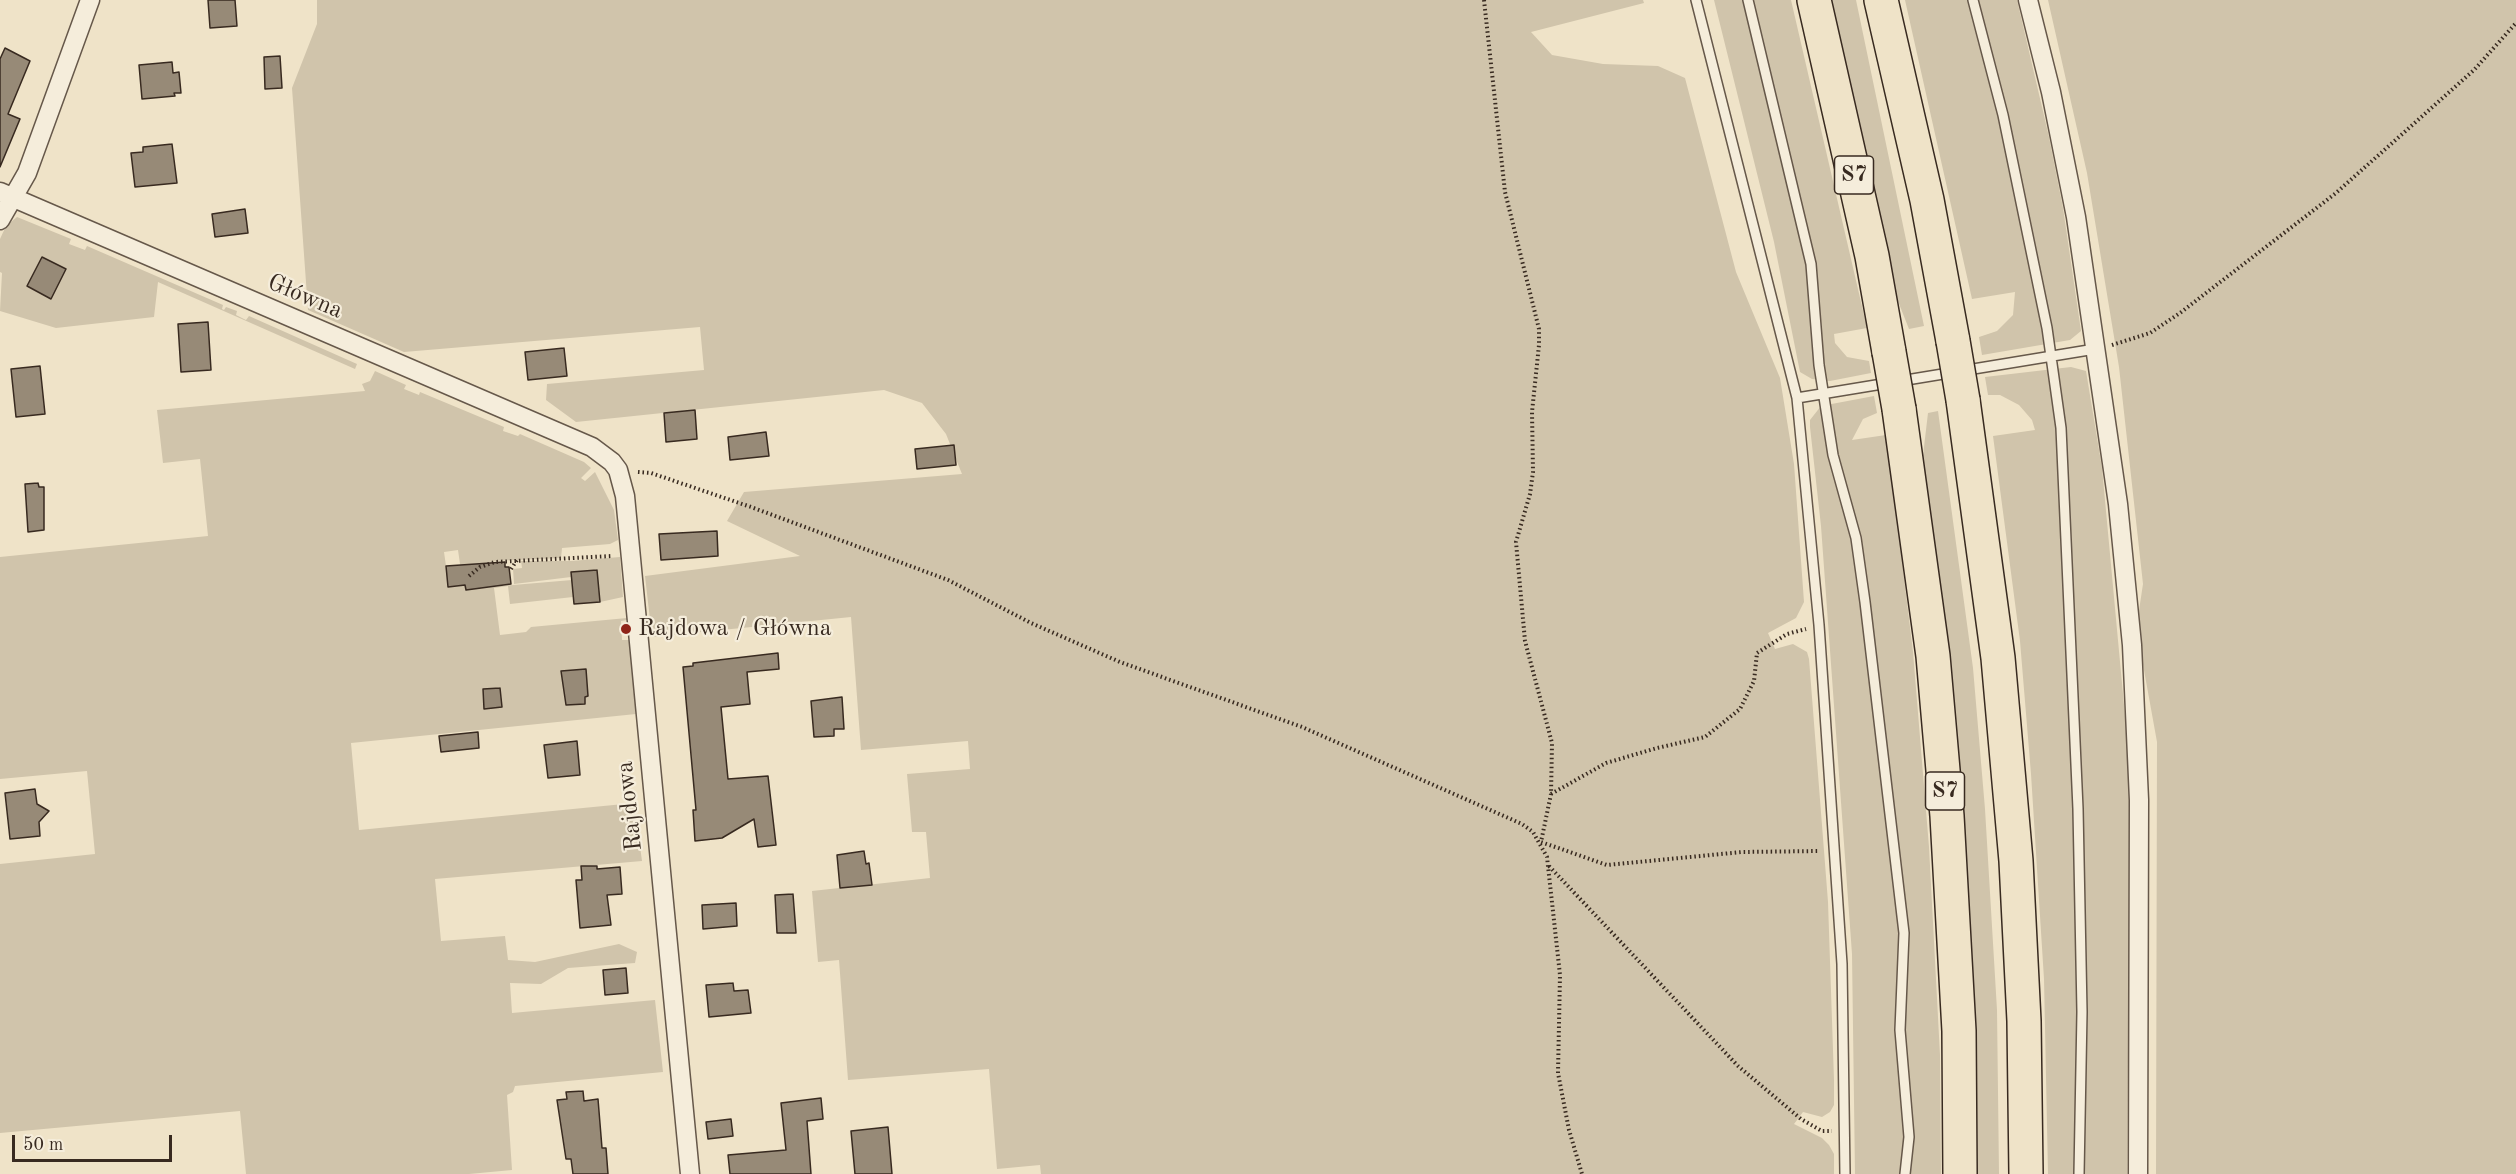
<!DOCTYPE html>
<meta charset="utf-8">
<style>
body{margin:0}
#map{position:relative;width:2516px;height:1174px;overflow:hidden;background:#efe3c8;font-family:"Old Standard TT",serif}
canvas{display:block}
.scale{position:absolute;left:12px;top:1135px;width:160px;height:27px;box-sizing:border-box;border:3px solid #382a20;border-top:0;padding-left:8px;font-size:18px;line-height:21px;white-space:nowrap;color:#382a20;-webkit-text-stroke:4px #f5eddb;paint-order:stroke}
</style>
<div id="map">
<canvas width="2516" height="1174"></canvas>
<div class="scale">50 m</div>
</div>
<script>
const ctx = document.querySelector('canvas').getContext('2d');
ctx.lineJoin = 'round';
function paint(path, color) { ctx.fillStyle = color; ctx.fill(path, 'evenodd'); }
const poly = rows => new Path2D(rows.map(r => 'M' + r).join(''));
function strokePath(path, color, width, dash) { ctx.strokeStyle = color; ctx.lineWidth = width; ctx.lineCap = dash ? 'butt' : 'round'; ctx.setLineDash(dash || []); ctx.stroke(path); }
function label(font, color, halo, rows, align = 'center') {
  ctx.font = font + ' "Old Standard TT",serif'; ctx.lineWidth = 4.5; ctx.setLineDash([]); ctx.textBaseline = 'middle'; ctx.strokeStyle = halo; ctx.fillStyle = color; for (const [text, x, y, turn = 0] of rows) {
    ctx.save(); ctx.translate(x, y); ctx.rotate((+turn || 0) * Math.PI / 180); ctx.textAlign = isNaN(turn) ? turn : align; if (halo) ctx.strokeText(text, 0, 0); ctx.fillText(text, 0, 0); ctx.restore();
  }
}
const green = poly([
 [317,0,1643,0,1644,3,1531,32,1552,55,1603,64,1658,66,1685,78,1736,272,1780,378,1794,464,1804,602,1796,618,1768,633,1775,649,1793,644,1807,652,1809,659,1828,902,1834,1080,1834,1105,1830,1112,1822,1117,1803,1112,1794,1124,1822,1138,1829,1145,1834,1154,1834,1174,1041,1174,1040,1165,997,1169,989,1069,848,1080,839,960,818,962,812,891,930,878,926,832,912,832,907,774,970,769,968,741,861,750,851,617,652,637,645,576,800,556,727,521,744,492,962,474,946,434,922,403,884,390,576,422,546,400,547,384,704,370,700,327,404,352,308,310,292,88,317,24],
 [1714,0,1791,0,1867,328,1834,334,1835,343,1847,357,1869,361,1871,373,1830,381,1812,379,1800,372,1774,242],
 [1828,0,1856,0,1924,326,1909,329,1892,286],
 [1905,0,2017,0,2049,137,2063,208,2081,331,2070,340,1982,355,1979,337,1997,331,2013,315,2015,292,1972,299],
 [2048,0,2516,0,2516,1174,2156,1174,2157,742,2142,659,2138,617,2143,584,2119,367,2087,173],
 [17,217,71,239,69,244,85,250,87,246,223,305,222,309,224,310,226,307,237,311,236,315,246,320,249,316,357,364,355,369,158,282,154,317,56,328,0,311,2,273,0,272,0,239,6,226],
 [2071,367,2086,371,2102,468,2128,748,2130,834,2127,1174,2048,1174,2044,979,2031,774,2020,641,1993,436,2035,430,2032,420,2019,405,2000,395,1988,395,1985,377],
 [375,371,406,385,404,389,419,395,420,392,504,427,503,431,518,436,520,434,584,462,591,468,581,478,585,481,595,472,614,510,618,540,610,544,562,548,561,558,492,561,464,577,466,589,572,580,573,597,510,604,508,586,494,588,500,635,526,632,531,627,627,618,627,620,621,621,622,640,629,640,636,714,351,743,359,830,634,803,642,861,435,879,441,941,505,936,508,960,535,962,619,944,637,952,635,963,568,968,541,984,510,983,512,1013,655,1000,663,1072,515,1086,513,1092,507,1095,512,1170,469,1174,246,1174,240,1111,0,1133,0,864,95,854,87,771,0,779,0,557,208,536,200,459,163,463,157,410,365,391,362,384,370,381],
 [458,550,463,585,449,587,444,552],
 [1874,396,1877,413,1863,419,1852,440,1886,435,1899,536,1913,652,1929,847,1940,1055,1941,1174,1855,1174,1852,954,1821,526,1810,427,1810,420,1821,406],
 [1938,411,1973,668,1985,809,1997,1010,1999,1174,1974,1174,1922,464,1928,413],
 [620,557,623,597,600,602,597,570,571,572,571,577,514,584,513,569,522,568,521,561,571,561]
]);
const building = poly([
 [208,0,235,0,237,26,210,28,208,0],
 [5,48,30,61,8,114,20,119,0,167,0,59,5,48],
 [280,56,282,88,265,89,264,57,280,56],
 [172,62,173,73,179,72,181,93,174,93,175,96,142,99,139,65,172,62],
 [172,144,177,183,135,187,131,153,143,152,143,147,172,144],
 [245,209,248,233,215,237,212,214,245,209],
 [42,257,66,269,51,299,27,286,42,257],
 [208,322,211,370,181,372,178,324,208,322],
 [564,348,567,376,528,380,525,352,564,348],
 [40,366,45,414,16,417,11,369,40,366],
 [695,410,697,439,666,442,664,413,695,410],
 [766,432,769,456,730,460,728,437,766,432],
 [954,445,956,465,917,469,915,449,954,445],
 [38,483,39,487,44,487,44,530,28,532,25,484,38,483],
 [717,531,718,556,661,560,659,534,717,531],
 [505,562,505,567,509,567,511,584,466,590,465,585,448,587,446,566,505,562],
 [597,570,600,602,574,604,571,572,597,570],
 [778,653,779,669,747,672,750,704,721,707,728,779,768,776,776,845,758,847,754,819,722,838,695,841,693,810,696,810,683,667,693,666,693,663,778,653],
 [586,669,588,696,585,697,585,704,566,705,561,671,586,669],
 [500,688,502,707,484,709,483,689,500,688],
 [842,697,844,729,834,729,834,736,814,737,811,701,842,697],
 [478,732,479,748,441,752,439,736,478,732],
 [577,741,580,775,548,778,544,745,577,741],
 [35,789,37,804,49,811,39,822,40,836,10,839,5,793,35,789],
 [864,851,866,864,869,863,872,885,840,888,837,855,864,851],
 [581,866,597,866,597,869,620,867,622,894,607,895,611,925,580,928,576,880,582,880,581,866],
 [793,894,796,933,777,933,775,895,793,894],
 [736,903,737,926,703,929,702,905,736,903],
 [626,968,628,993,605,995,603,970,626,968],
 [733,983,734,991,748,990,751,1013,709,1017,706,985,733,983],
 [583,1091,584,1101,598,1099,602,1148,606,1148,608,1174,573,1174,571,1159,566,1159,557,1100,567,1099,566,1092,583,1091],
 [821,1098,823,1119,807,1121,811,1174,730,1174,728,1155,786,1150,781,1103,821,1098],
 [731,1119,733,1136,708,1139,706,1122,731,1119],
 [888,1127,892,1174,855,1174,851,1131,888,1127]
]);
const path = poly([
 [1484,0,1505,192,1539,329,1539,345,1532,412,1533,472,1530,494,1516,542,1525,641,1552,743,1551,794,1541,842,1607,865,1742,852,1820,851],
 [2112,345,2150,333,2180,313,2336,193,2474,70,2516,23],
 [638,472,651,473,751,507,948,580,1031,623,1120,662,1302,727,1522,824,1533,832,1547,857,1560,975,1558,1073,1569,1130,1582,1174],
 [511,569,517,560],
 [469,576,480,567,495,562,612,556],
 [1551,794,1606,763,1657,748,1705,737,1740,709,1754,681,1757,653,1787,634,1806,629],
 [1549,866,1738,1066,1801,1119,1822,1131,1832,1131]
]);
const service = poly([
 [1696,0,1797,398,1819,625,1842,964,1845,1174],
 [1748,0,1811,264,1819,365,1833,455,1856,538,1865,602,1904,933,1900,1030,1909,1137,1905,1174],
 [1973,0,2003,115,2047,328,2061,428,2078,809,2082,1012,2079,1174],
 [1797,398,2095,349]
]);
const minor = poly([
 [2028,0,2051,92,2076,217,2118,504,2132,645,2139,800,2138,1174],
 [0,192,592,447,612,462,618,470,625,496,690,1174],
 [0,220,27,173,90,0]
]);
const motorway = poly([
 [1814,0,1872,256,1889,352],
 [1881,0,1927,200,1953,341],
 [1963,400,1998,658,2016,861,2024,1021,2026,1174],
 [1899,409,1933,656,1947,816,1959,1031,1960,1174]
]);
const motorwayBridge = poly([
 [1953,341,1963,400],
 [1889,352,1899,409]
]);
const markers = [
 [626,629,6,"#8f2418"]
];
const shields = [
 [1854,175,39],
 [1945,791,39]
];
const shieldNames = [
 ["S7",1854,175],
 ["S7",1945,791]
];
const streetNames = [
 ["Główna",305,297,23],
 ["Rajdowa",630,806,-96]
];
const poiNames = [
 ["Rajdowa / Główna",638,629]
];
paint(green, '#d0c4ab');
paint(building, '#978a77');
strokePath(building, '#382a20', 1.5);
strokePath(service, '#66584a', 12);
strokePath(minor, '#66584a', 21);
strokePath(motorway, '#382a20', 36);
strokePath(path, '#382a20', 4, [1.5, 3]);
strokePath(service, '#f5eddb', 9);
strokePath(minor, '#f5eddb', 18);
strokePath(motorway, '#efe3c8', 33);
strokePath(motorwayBridge, '#382a20', 36, []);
strokePath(motorwayBridge, '#efe3c8', 33);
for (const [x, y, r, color] of markers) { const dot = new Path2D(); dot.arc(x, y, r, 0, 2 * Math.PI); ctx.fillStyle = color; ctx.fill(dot); strokePath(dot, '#f5eddb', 2); }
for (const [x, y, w] of shields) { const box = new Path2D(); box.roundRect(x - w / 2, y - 19, w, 38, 4.5); ctx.fillStyle = '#f5eddb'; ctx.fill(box); strokePath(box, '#382a20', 1.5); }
label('bold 22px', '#382a20', null, shieldNames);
label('24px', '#382a20', '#f5eddb', streetNames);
label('24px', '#382a20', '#f5eddb', poiNames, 'left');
</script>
